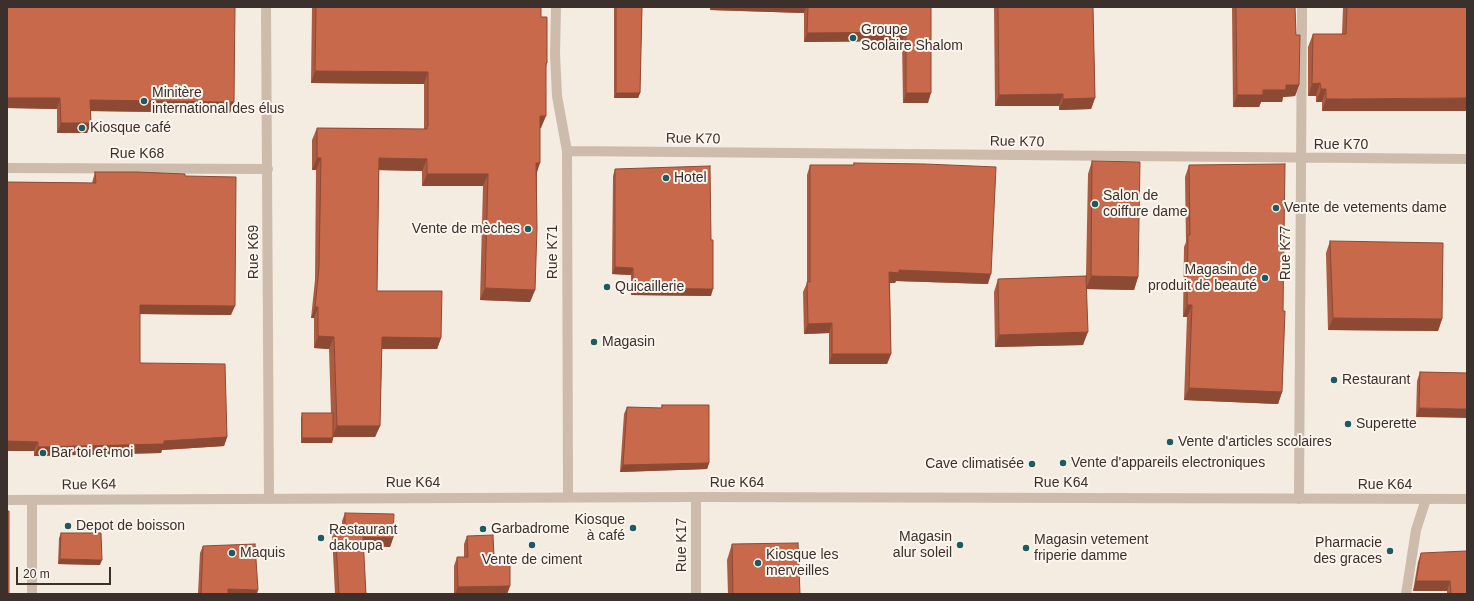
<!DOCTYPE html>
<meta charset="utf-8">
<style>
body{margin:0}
#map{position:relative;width:1474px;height:601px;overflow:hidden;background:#f4ebe1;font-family:Arial,sans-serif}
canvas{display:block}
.frame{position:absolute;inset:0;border:8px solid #3b302b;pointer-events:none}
.scale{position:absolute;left:16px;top:567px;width:95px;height:18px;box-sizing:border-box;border:2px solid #3b302b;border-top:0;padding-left:5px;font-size:12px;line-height:14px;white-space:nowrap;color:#3b302b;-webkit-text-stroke:3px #fbf5ee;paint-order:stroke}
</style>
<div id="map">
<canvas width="1474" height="601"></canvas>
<div class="frame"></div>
<div class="scale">20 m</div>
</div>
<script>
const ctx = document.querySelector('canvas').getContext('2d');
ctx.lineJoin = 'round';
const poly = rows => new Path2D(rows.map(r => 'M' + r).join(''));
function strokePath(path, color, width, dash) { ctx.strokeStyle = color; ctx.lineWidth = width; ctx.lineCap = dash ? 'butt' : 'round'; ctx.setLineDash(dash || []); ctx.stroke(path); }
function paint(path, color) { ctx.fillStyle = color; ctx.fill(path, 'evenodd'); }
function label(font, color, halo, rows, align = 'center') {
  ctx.font = font + ' Arial,sans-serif'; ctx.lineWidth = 4; ctx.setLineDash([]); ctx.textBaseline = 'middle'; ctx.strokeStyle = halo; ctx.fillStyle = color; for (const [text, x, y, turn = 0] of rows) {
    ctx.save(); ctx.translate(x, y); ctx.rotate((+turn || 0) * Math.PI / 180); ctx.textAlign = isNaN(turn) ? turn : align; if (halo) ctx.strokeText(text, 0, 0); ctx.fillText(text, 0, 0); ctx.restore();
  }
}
const minor = poly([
 [266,7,269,498],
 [556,7,555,54,557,96,567,151,568,497],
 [567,151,1467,159],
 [7,168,268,169],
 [696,497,696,594],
 [1299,499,1302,7],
 [32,500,32,594],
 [1406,594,1416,530,1426,499]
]);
const tertiary = poly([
 [7,500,696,497,1467,499]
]);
const wall = poly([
 [7,7,230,113,91,111,91,123,87,133,57,133,57,109,7,108],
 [312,7,541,7,541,17,547,63,546,67,541,128,540,128,537,173,535,290,530,302,480,300,483,186,422,186,422,171,379,170,377,291,441,338,437,349,382,349,380,426,375,437,333,437,332,443,301,443,301,418,302,413,331,413,329,349,314,348,314,318,311,318,315,280,316,170,312,170,312,140,317,128,424,129,424,84,311,83],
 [614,7,642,7,640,93,638,98,614,98],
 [710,7,931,7,928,103,903,103,902,41,804,42,804,13,710,10],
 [994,7,1093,7,1095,98,1091,109,1059,110,1059,106,995,106],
 [1232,7,1295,7,1296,35,1299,85,1295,96,1283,97,1282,102,1261,102,1259,107,1233,107],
 [1343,7,1467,7,1322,111,1322,102,1316,102,1316,96,1308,96,1308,47,1313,34,1342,34],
 [1092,161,1138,277,1134,290,1087,289,1083,345,995,347,994,292,998,279,1086,276,1088,174],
 [854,163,988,284,896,281,895,283,890,283,891,354,887,364,829,364,829,333,804,334,803,292,807,283,807,175,810,165,853,165],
 [1189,165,1283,311,1282,392,1278,404,1184,400,1187,317,1183,317,1184,247,1186,242,1185,177],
 [615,169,711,296,631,295,631,275,612,274,613,176],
 [95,172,185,176,231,315,140,314,140,363,227,437,224,446,162,450,161,453,34,456,34,451,7,451,7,182,92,183],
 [1330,241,1442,319,1438,331,1328,330,1326,253],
 [1420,372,1467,373,1416,417,1417,381],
 [662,405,709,463,707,469,620,472,624,414,627,407,661,408],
 [345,513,393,538,390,547,363,545,366,594,335,594,332,534,335,526,342,526,342,521],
 [61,533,100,565,58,564,59,538],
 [467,536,494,556,510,586,507,594,454,594,454,566,457,557,464,557,464,544],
 [732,544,800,594,728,594,727,560],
 [203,546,257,594,198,594,200,553],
 [1421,553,1467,594,1447,594,1447,591,1413,591,1418,562]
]);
const shadedWall = poly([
 [711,7,806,7,804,13,710,10],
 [906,32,902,41,804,42,807,33],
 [315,71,428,72,424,84,311,83],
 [1320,83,1316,96,1308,96,1312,84],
 [1286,85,1299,85,1295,96,1283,97,1282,102,1261,102,1259,107,1233,107,1237,95],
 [1321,89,1326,89,1322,102,1316,102],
 [616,93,640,93,638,98,614,98],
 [906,93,931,93,928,103,903,103],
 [1063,94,1059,106,995,106,999,95],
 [7,98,60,98,57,109,7,108],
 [1095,98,1091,109,1059,110,1063,99],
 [1467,98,1467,111,1322,111,1326,99],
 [90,100,234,102,230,113,87,111],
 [540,116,546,116,541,128,536,128],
 [61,123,91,123,87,133,57,133],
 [317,158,321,158,316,170,312,170],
 [379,158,427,159,422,171,375,170],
 [536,163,540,163,536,175],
 [427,174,488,174,483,186,422,186],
 [615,267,633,268,631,275,612,274],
 [899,270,991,274,988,284,896,281,895,283,886,283,889,272],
 [1091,276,1138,277,1134,290,1086,289],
 [485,288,535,290,530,302,480,300],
 [633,288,713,289,711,296,631,295],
 [140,305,235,306,231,315,136,314],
 [1187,305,1192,305,1187,317,1183,317],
 [315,307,318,307,314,318,311,318],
 [1333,318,1442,319,1438,331,1328,330],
 [832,323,829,333,804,334,808,324],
 [1088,332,1083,345,995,347,999,335],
 [318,336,334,337,329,349,314,348],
 [382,337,441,338,437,349,378,349],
 [832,354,891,354,887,364,829,364],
 [1189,388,1282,392,1278,404,1184,400],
 [1419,408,1467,409,1467,418,1416,417],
 [337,426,380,426,375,437,332,437],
 [227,437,224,446,162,450,161,453,34,456,38,447],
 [302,438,333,438,332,443,301,443],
 [7,441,38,442,34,451,7,451],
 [709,463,707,469,620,472,623,465],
 [363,537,393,538,390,547,360,545],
 [60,559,102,560,100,565,58,564],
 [1416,581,1450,581,1447,591,1413,591],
 [510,586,507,594,455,594,458,587],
 [228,589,258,590,257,594,226,594]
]);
const building = poly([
 [7,7,235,7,234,102,90,100,91,123,61,123,60,98,7,98,7,7],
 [316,7,541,7,541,17,547,17,547,63,546,63,546,116,540,116,540,163,536,163,537,228,535,290,485,288,488,174,427,174,427,159,379,158,377,291,442,291,441,338,382,337,380,426,337,426,334,337,318,336,318,307,315,307,319,268,321,158,317,158,317,128,427,129,427,126,428,126,428,72,315,71,316,7],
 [616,7,642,7,640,93,616,93,616,7],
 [808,7,931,7,931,93,906,93,906,32,807,33,808,7],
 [998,7,1093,7,1095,98,1063,99,1063,94,999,95,998,7],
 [1236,7,1295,7,1296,35,1300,35,1299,85,1286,85,1286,90,1263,90,1263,95,1237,95,1236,7],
 [1347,7,1467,7,1467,98,1326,99,1326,89,1321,89,1320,83,1312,84,1313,34,1346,34,1347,7],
 [1092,161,1140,162,1138,277,1091,276,1092,161],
 [854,163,925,164,996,167,991,274,899,270,899,273,889,272,891,354,832,354,832,323,808,324,807,282,810,282,810,165,854,165,854,163],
 [1285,164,1283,311,1285,311,1282,392,1189,388,1192,305,1187,305,1188,235,1190,235,1189,165,1285,164],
 [710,166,711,240,713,240,713,289,633,288,633,268,615,267,615,169,710,166],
 [95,172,136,172,185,174,185,176,236,177,235,306,140,305,140,363,225,364,227,437,164,441,164,444,38,447,38,442,7,441,7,182,96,183,95,172],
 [1330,241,1443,243,1442,319,1333,318,1330,241],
 [1086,276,1088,332,999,335,998,279,1086,276],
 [1420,372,1467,373,1467,409,1419,408,1420,372],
 [662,405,709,405,709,463,623,465,627,407,662,408,662,405],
 [302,413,333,413,333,438,302,438,302,413],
 [7,511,9,511,9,594,7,594,7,511],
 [345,513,394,514,393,538,363,537,366,594,339,594,335,526,345,526,345,513],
 [61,533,101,533,102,560,60,559,61,533],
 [493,535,494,556,510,556,510,586,458,587,457,557,468,557,467,536,493,535],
 [798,543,800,594,733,594,732,544,798,543],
 [255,544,258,590,228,589,228,594,201,594,203,546,255,544],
 [1467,551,1467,594,1451,594,1450,581,1416,581,1421,553,1467,551]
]);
const markers = [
 [853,38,4,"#1f5a5e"],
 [144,101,4,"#1f5a5e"],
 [82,128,4,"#1f5a5e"],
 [666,178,4,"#1f5a5e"],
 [1095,204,4,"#1f5a5e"],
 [1276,208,4,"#1f5a5e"],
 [528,229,4,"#1f5a5e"],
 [1265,278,4,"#1f5a5e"],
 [607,287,4,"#1f5a5e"],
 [594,342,4,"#1f5a5e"],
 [1334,380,4,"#1f5a5e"],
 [1348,424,4,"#1f5a5e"],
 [1170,442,4,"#1f5a5e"],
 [43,453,4,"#1f5a5e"],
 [1063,463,4,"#1f5a5e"],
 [1032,464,4,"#1f5a5e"],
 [68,526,4,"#1f5a5e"],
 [633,528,4,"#1f5a5e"],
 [483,529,4,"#1f5a5e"],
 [321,538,4,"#1f5a5e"],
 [532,545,4,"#1f5a5e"],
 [960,545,4,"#1f5a5e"],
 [1026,548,4,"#1f5a5e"],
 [1390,551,4,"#1f5a5e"],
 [232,553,4,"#1f5a5e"],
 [758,563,4,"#1f5a5e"]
];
const poiNames = [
 ["Groupe",861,30],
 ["Scolaire Shalom",861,46],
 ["Minitère",152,93],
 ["international des élus",152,109],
 ["Kiosque café",90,128],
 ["Hotel",674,178],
 ["Salon de",1103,196],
 ["coiffure dame",1103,212],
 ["Vente de vetements dame",1284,208],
 ["Vente de mèches",520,229,"right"],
 ["Magasin de",1257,270,"right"],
 ["produit de beauté",1257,286,"right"],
 ["Quicaillerie",615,287],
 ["Magasin",602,342],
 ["Restaurant",1342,380],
 ["Superette",1356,424],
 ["Vente d'articles scolaires",1178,442],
 ["Bar toi et moi",51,453],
 ["Vente d'appareils electroniques",1071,463],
 ["Cave climatisée",1024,464,"right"],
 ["Kiosque",625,520,"right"],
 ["à café",625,536,"right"],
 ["Depot de boisson",76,526],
 ["Garbadrome",491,529],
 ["Restaurant",329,530],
 ["dakoupa",329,546],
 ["Magasin",952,537,"right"],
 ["alur soleil",952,553,"right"],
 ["Magasin vetement",1034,540],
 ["friperie damme",1034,556],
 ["Pharmacie",1382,543,"right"],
 ["des graces",1382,559,"right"],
 ["Maquis",240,553],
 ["Kiosque les",766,555],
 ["merveilles",766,571],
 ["Vente de ciment",532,560,"center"]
];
const streetNames = [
 ["Rue K70",693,139,1],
 ["Rue K70",1017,142,1],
 ["Rue K70",1341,145],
 ["Rue K68",137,154],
 ["Rue K69",254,252,-90],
 ["Rue K71",553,252,-90],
 ["Rue K77",1286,253,-90],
 ["Rue K64",413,483],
 ["Rue K64",737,483],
 ["Rue K64",1061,483],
 ["Rue K64",89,485,-1],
 ["Rue K64",1385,485],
 ["Rue K17",682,545,-90]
];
strokePath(minor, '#cdbbac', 10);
strokePath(tertiary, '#cdbbac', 10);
paint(wall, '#ac5a40');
paint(shadedWall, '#8c4a34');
paint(building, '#c8694b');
strokePath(building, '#8c4a34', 1);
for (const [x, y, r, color] of markers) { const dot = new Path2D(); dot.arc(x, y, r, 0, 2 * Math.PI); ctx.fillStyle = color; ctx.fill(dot); strokePath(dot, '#fbf5ee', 1.5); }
label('14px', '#3b302b', '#fbf5ee', poiNames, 'left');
label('14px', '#3b302b', '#fbf5ee', streetNames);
</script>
